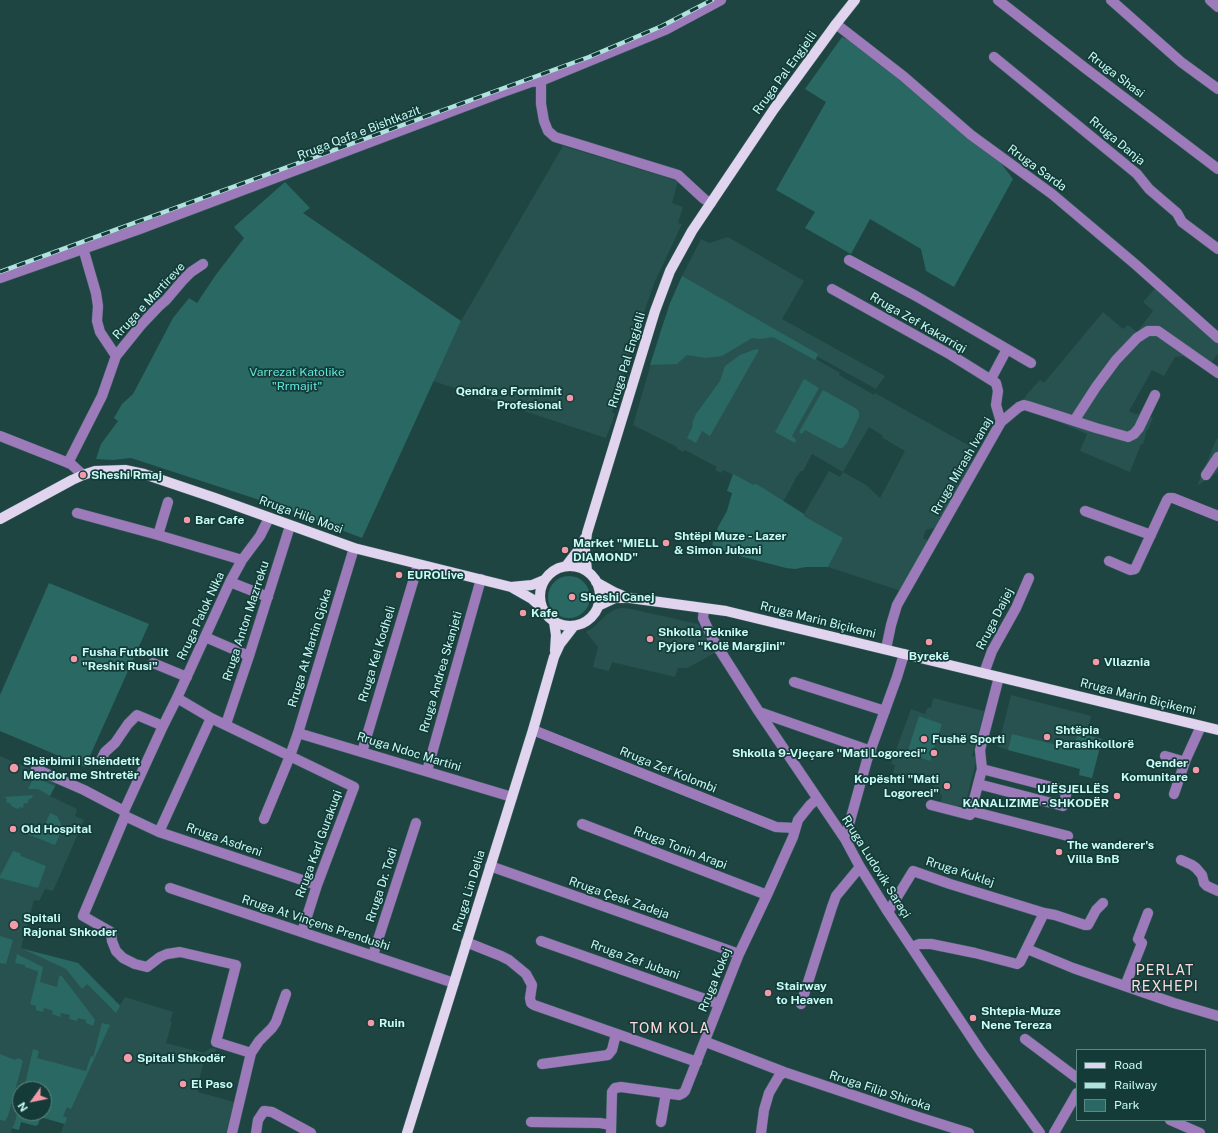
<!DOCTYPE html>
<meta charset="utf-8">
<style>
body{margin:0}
#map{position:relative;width:1218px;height:1133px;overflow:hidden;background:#1f4542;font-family:"Public Sans",sans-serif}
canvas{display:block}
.legend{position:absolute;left:1076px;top:1049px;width:130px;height:72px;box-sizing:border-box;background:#143b37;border:1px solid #5b8883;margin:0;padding:5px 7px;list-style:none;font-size:12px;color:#c6fbf6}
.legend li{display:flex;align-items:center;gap:8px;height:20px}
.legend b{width:20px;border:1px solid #5b8883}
.north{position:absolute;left:12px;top:1081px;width:40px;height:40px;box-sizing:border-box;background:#143b37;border:1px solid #5b8883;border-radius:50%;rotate:237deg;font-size:11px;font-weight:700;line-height:16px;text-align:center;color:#c6fbf6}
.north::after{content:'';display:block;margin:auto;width:14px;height:18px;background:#f39aaa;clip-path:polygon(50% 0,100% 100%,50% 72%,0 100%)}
</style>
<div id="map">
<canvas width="1218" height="1133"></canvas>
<ul class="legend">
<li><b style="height:5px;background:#e1d4ee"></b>Road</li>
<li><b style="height:5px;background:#b0e3de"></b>Railway</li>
<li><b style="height:11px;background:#2a6863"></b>Park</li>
</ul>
<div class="north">N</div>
</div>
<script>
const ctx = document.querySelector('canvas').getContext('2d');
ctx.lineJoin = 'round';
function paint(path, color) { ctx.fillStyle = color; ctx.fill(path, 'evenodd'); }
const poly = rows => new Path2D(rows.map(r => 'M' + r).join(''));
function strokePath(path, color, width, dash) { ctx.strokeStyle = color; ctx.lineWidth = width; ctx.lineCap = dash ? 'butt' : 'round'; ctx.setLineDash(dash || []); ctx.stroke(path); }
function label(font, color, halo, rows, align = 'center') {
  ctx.font = font + ' "Public Sans",sans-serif'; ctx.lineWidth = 3.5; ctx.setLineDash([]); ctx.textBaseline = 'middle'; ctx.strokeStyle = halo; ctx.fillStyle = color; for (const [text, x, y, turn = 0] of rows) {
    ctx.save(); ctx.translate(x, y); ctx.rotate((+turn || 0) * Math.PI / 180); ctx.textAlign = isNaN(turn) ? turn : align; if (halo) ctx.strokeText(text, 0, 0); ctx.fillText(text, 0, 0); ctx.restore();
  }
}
const built = poly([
 [563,146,678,181,672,203,683,207,678,223,682,224,655,281,642,318,612,412,615,414,606,438,433,381,461,321],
 [728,237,804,281,782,319,885,376,876,389,818,357,816,359,840,373,839,375,874,395,875,393,975,449,976,451,975,454,959,488,937,525,934,528,926,530,923,538,930,542,901,591,828,567,842,538,804,516,804,514,829,471,840,477,843,472,812,454,803,471,801,471,794,480,795,480,783,502,755,483,754,485,723,470,721,473,715,470,717,467,685,450,683,452,676,448,677,447,633,425,662,326,682,276,701,239,709,243],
 [869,427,882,435,883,438,905,451,880,498,866,485,843,472],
 [1157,286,1218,340,1218,354,1210,364,1218,377,1183,356,1175,357,1164,376,1152,370,1129,411,1135,414,1139,414,1152,391,1148,416,1153,418,1148,430,1147,430,1143,444,1141,444,1130,472,1080,451,1087,434,1028,409,1019,413,1011,421,1013,414,1029,392,1040,380,1044,383,1103,312,1123,329,1128,325,1137,332,1153,311,1143,302],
 [1218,438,1218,472,1197,486,1216,440],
 [622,608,631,609,698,624,715,653,687,668,678,668,675,677,612,662,609,671,593,667,598,647,586,632,594,627,607,614,616,609],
 [1011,695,1091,716,1086,735,1102,739,1092,778,1079,775,1080,769,998,747],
 [933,698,984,711,972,756,977,757,965,806,959,805,958,809,940,805,942,796,938,790,934,789,934,785,893,773,895,765,891,764,911,709,925,714,928,707,931,708],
 [0,756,58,781,50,796,77,809,75,816,84,820,53,891,45,889,39,901,34,900,21,948,78,963,120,1005,125,997,173,1012,170,1021,172,1022,166,1043,204,1053,210,1048,217,1049,211,1057,204,1062,198,1083,201,1084,198,1092,234,1102,226,1133,61,1133,64,1124,41,1117,38,1125,36,1125,36,1126,21,1122,19,1130,12,1128,11,1133,0,1133],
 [20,1089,44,1089,44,1113,20,1113]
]);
const green = poly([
 [842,37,857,43,1000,162,1013,179,954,287,926,271,921,249,870,219,851,254,805,228,815,212,776,190,826,102,805,89],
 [285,182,310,208,303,213,461,321,362,538,284,508,131,458,113,460,96,459,101,444,118,421,114,418,122,404,133,394,173,318,189,298,197,303,215,276,244,238,234,227],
 [682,276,818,354,815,360,773,337,760,339,752,338,722,356,706,358,687,355,677,364,650,365,670,303],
 [756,349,759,350,710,436,702,431,696,443,687,438,692,428,693,421,696,414,720,381,725,366,740,355],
 [804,379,819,388,792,436,796,440,795,443,775,432],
 [823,390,857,409,859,412,859,417,847,443,842,448,839,448,805,430,802,434,799,432],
 [733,474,754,485,755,483,804,514,804,516,843,538,828,567,806,567,795,569,786,568,732,554,712,545,718,527,727,511,732,493,727,491],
 '548 597a21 21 0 1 1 42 0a21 21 0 1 1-42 0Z',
 [49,583,149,624,85,767,0,731,0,695],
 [919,716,942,724,930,761,907,753],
 [1012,734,1074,749,1077,736,1085,738,1086,735,1102,739,1092,778,1079,775,1080,769,1008,750],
 [34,777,55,786,50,796,38,789,28,789],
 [33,795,31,799,29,799,27,804,24,803,23,808,20,807,18,809,11,806,11,804,6,802,7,799,4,797],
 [50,813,57,816,63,828,55,845,25,833,26,829,38,833,40,829,43,830],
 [13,851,20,853,21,856,46,866,38,888,0,878,0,876],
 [0,936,13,940,6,964,0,963],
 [23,949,78,963,120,1006,116,1013,87,984,82,989,66,969],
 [17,954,43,967,40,982,57,987,59,977,61,975,93,1017,95,1020,93,1026,86,1023,86,1020,78,1018,77,1021,69,1019,70,1015,61,1013,60,1017,52,1014,53,1011,44,1008,43,1012,36,1010,36,1006,30,1004,38,973,37,971,25,967,25,965,15,963],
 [102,1023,110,1025,71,1109,67,1107,63,1116,67,1118,65,1124,40,1117,38,1125,36,1125,36,1126,21,1122,19,1130,12,1128,14,1125,20,1104,20,1113,44,1113,44,1089,24,1089,33,1049,39,1051,37,1058,86,1071,91,1056,93,1057,94,1054],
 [0,1054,15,1060,19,1058,23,1061,8,1116,5,1121,0,1120]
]);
const minor = poly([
 [998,0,1085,68,1218,169],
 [1111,0,1181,62,1218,89],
 [1210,0,1218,7],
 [836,24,903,76,971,135,1052,194,1135,264,1218,338],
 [994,57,1137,174,1149,189,1177,213,1182,222,1218,249],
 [541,81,541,104,544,121,548,131,555,137,678,175,704,199,711,203],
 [849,260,916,296,1031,363],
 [0,278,137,230,500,93,531,82,541,81,665,30,721,0],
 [832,289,951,355,996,383,998,391,996,405,1001,422],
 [116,356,141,325,159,306,166,300,183,280,191,272,203,264],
 [991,379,1007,349],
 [1074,421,1096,387,1116,360,1137,338,1148,331,1158,331,1218,373],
 [0,436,71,464,83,475],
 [68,463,102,396,116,356,100,332,97,321,98,306,96,293,83,248],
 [1206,475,1218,457],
 [1085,511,1151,535],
 [77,513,158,535,242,560],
 [158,535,168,502],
 [1109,561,1130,570,1135,569,1167,500,1169,498,1173,498,1218,516],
 [230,582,268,597],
 [704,609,703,618,712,638,759,712,845,839,860,867,888,912,981,1052,1040,1133],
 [205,637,249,656],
 [886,649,891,625,897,605,1001,422,1019,407,1024,405,1028,406,1096,428,1128,437,1134,434,1139,428,1155,395],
 [153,663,187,677],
 [984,673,992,651,1016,608,1029,578],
 [794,682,885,711],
 [177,698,211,718,354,787,317,885,302,932],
 [759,712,871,751],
 [226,724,249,656,290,526],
 [533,730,776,827,795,828],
 [298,733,512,797],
 [362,752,418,565],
 [1165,756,1185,762],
 [101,760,105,752,115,743,128,724,137,715,163,726],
 [36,769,84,790,124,811],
 [427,771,481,579],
 [978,784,1063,806,1067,791,982,769],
 [1174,794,1186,759,1201,726],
 [931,805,970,815,982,769,980,750,999,677],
 [124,811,125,816,83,916,111,932,112,941,116,951,123,958,135,964,147,967,160,957,167,954,180,952,236,965,216,1042,251,1053],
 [124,811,163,726,177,698,230,582,242,560,260,536,269,518],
 [971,811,1068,836],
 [125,816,159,832,317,885],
 [264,819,290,756,298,733,354,548],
 [582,824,767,895],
 [159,832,211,718],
 [845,839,867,760,897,677,904,654],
 [1181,860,1192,865,1196,868,1202,875,1204,883,1207,886,1218,891],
 [490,866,739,954],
 [170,888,454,983],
 [888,912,913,871,950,884,1044,913,1055,915,1085,925,1088,925,1096,910,1103,903],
 [541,941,719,1004],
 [466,942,501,956,509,960,526,974,532,985,530,998,531,1003,534,1005,697,1062],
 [912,947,919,944,931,944,975,953,1017,964,1020,962,1044,913],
 [1027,949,1073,968,1174,1003,1218,1016],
 [373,955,416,823],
 [1125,986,1142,943,1138,939,1148,913],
 [801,1004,832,907,836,896,860,867],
 [1025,1039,1077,1078],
 [706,1042,784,1072,915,1116,969,1133],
 [542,1064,608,1055,612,1050,616,1034],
 [1170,1120,1200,1133],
 [531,1122,600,1123,611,1125],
 [661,1122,666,1093],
 [232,1133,251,1053,259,1041,272,1028,276,1022,286,994],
 [256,1133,258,1120,264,1111,272,1112,311,1133],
 [611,1133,612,1092,615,1088,621,1087,679,1095,683,1093,685,1091,739,954,767,895,793,837,798,820,810,805,817,799],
 [761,1133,764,1110,769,1093,779,1076,784,1072],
 [1054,1133,1077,1093]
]);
const major = poly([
 [0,519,72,480,83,475,95,471,125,470,144,474,215,498,354,548,511,587,532,599,542,608],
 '540 596a30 30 0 1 1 60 0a30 30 0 1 1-60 0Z',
 [566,566,580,548,585,538],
 [587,571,585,550,587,533,655,311,670,271,692,231,774,109,836,24,855,0],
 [596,582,614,592,626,597],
 [511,587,532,585,544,580],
 [598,606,615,598,630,598,726,611,1218,730],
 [554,622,556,635,555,651],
 [407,1133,533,730,554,657,560,644,574,626]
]);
const rail = poly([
 [0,272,589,57,662,26,712,0]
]);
const markers = [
 [570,398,4,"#f39aaa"],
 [83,475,4,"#f39aaa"],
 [187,520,4,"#f39aaa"],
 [666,543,4,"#f39aaa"],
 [565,550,4,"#f39aaa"],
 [399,575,4,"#f39aaa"],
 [572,597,4,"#f39aaa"],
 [523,613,4,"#f39aaa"],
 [650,639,4,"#f39aaa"],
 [929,642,4,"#f39aaa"],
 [74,659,4,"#f39aaa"],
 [1096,662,4,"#f39aaa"],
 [1047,737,4,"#f39aaa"],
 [924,739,4,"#f39aaa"],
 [934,753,4,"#f39aaa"],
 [14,768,5,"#f39aaa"],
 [1196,770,4,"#f39aaa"],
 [947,786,4,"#f39aaa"],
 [1117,796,4,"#f39aaa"],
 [13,829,4,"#f39aaa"],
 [1059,852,4,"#f39aaa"],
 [14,925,5,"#f39aaa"],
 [768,993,4,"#f39aaa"],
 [973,1018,4,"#f39aaa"],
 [371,1023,4,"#f39aaa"],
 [128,1058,5,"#f39aaa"],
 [183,1084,4,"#f39aaa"]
];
const streetNames = [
 ["Rruga Pal Engjelli",785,73,-54],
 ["Rruga Shasi",1116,75,37],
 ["Rruga Qafa e Bishtkazit",359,133,-21],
 ["Rruga Danja",1117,141,40],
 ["Rruga Sarda",1037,168,36],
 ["Rruga e Martireve",149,301,-47],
 ["Rruga Zef Kakarriqi",918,323,30],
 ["Rruga Pal Engjelli",627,360,-73],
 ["Rruga Mirash Ivanaj",962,466,-60],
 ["Rruga Hile Mosi",301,515,20],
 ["Rruga Palok Nika",201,616,-65],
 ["Rruga Daijej",995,619,-63],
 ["Rruga Marin Biçikemi",818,620,14],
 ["Rruga Anton Mazrreku",246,621,-72],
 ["Rruga At Martin Gjoka",310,648,-73],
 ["Rruga Kel Kodheli",377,654,-73],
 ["Rruga Andrea Skanjeti",441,672,-74],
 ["Rruga Marin Biçikemi",1138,697,14],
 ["Rruga Ndoc Martini",409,752,17],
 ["Rruga Zef Kolombi",668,770,22],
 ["Rruga Asdreni",224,840,19],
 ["Rruga Karl Gurakuqi",319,844,-70],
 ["Rruga Tonin Arapi",680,848,21],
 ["Rruga Ludovik Saraçi",876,867,58],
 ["Rruga Kuklej",960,872,18],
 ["Rruga Dr. Todi",382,885,-72],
 ["Rruga Lin Delia",469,891,-73],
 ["Rruga Çesk Zadeja",619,898,19],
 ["Rruga At Vinçens Prendushi",316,923,18],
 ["Rruga Zef Jubani",635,960,20],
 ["Rruga Kokej",715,980,-68],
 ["Rruga Filip Shiroka",880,1091,18]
];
const parkNames = [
 ["Varrezat Katolike",297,372],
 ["\"Rrmajit\"",297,386]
];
const poiNames = [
 ["Qendra e Formimit",562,391,"right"],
 ["Profesional",562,405,"right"],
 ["Sheshi Rmaj",91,475],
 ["Bar Cafe",195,520],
 ["Shtëpi Muze - Lazer",674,536],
 ["& Simon Jubani",674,550],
 ["Market \"MIELL",573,543],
 ["DIAMOND\"",573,557],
 ["EUROLive",407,575],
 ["Sheshi Canej",580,597],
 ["Kafe",531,613],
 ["Shkolla Teknike",658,632],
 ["Pyjore \"Kolë Margjini\"",658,646],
 ["Fusha Futbollit",82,652],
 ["\"Reshit Rusi\"",82,666],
 ["Byrekë",929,656,"center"],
 ["Vllaznia",1104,662],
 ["Shtëpia",1055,730],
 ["Parashkollorë",1055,744],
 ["Fushë Sporti",932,739],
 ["Shkolla 9-Vjeçare \"Mati Logoreci\"",926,753,"right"],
 ["Shërbimi i Shëndetit",23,761],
 ["Mendor me Shtretër",23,775],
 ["Qender",1188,763,"right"],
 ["Komunitare",1188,777,"right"],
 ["Kopështi \"Mati",939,779,"right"],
 ["Logoreci\"",939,793,"right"],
 ["UJËSJELLËS",1109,789,"right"],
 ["KANALIZIME - SHKODËR",1109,803,"right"],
 ["Old Hospital",21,829],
 ["The wanderer's",1067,845],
 ["Villa BnB",1067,859],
 ["Spitali",23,918],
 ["Rajonal Shkoder",23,932],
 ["Stairway",776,986],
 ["to Heaven",776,1000],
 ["Shtepia-Muze",981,1011],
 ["Nene Tereza",981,1025],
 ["Ruin",379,1023],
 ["Spitali Shkodër",137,1058],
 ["El Paso",191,1084]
];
const quarterNames = [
 ["PERLAT",1165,971],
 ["REXHEPI",1165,987],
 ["TOM KOLA",670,1029]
];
paint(built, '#28524f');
paint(green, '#2a6863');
strokePath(minor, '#3a625f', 11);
strokePath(major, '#3a625f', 11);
strokePath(minor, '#9d7bbb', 10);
strokePath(major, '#e1d4ee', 10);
strokePath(rail, '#b0e3de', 4.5);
strokePath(rail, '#143b37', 3, [9]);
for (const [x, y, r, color] of markers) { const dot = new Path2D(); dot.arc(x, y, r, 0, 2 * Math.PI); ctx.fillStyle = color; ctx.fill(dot); strokePath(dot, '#143b37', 1.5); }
label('12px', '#c6fbf6', '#143b37', streetNames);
label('12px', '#62e5db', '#143b37', parkNames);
label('bold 12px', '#c6fbf6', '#143b37', poiNames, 'left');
ctx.letterSpacing = '1px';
label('14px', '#fedadf', '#143b37', quarterNames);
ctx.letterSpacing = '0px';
</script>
